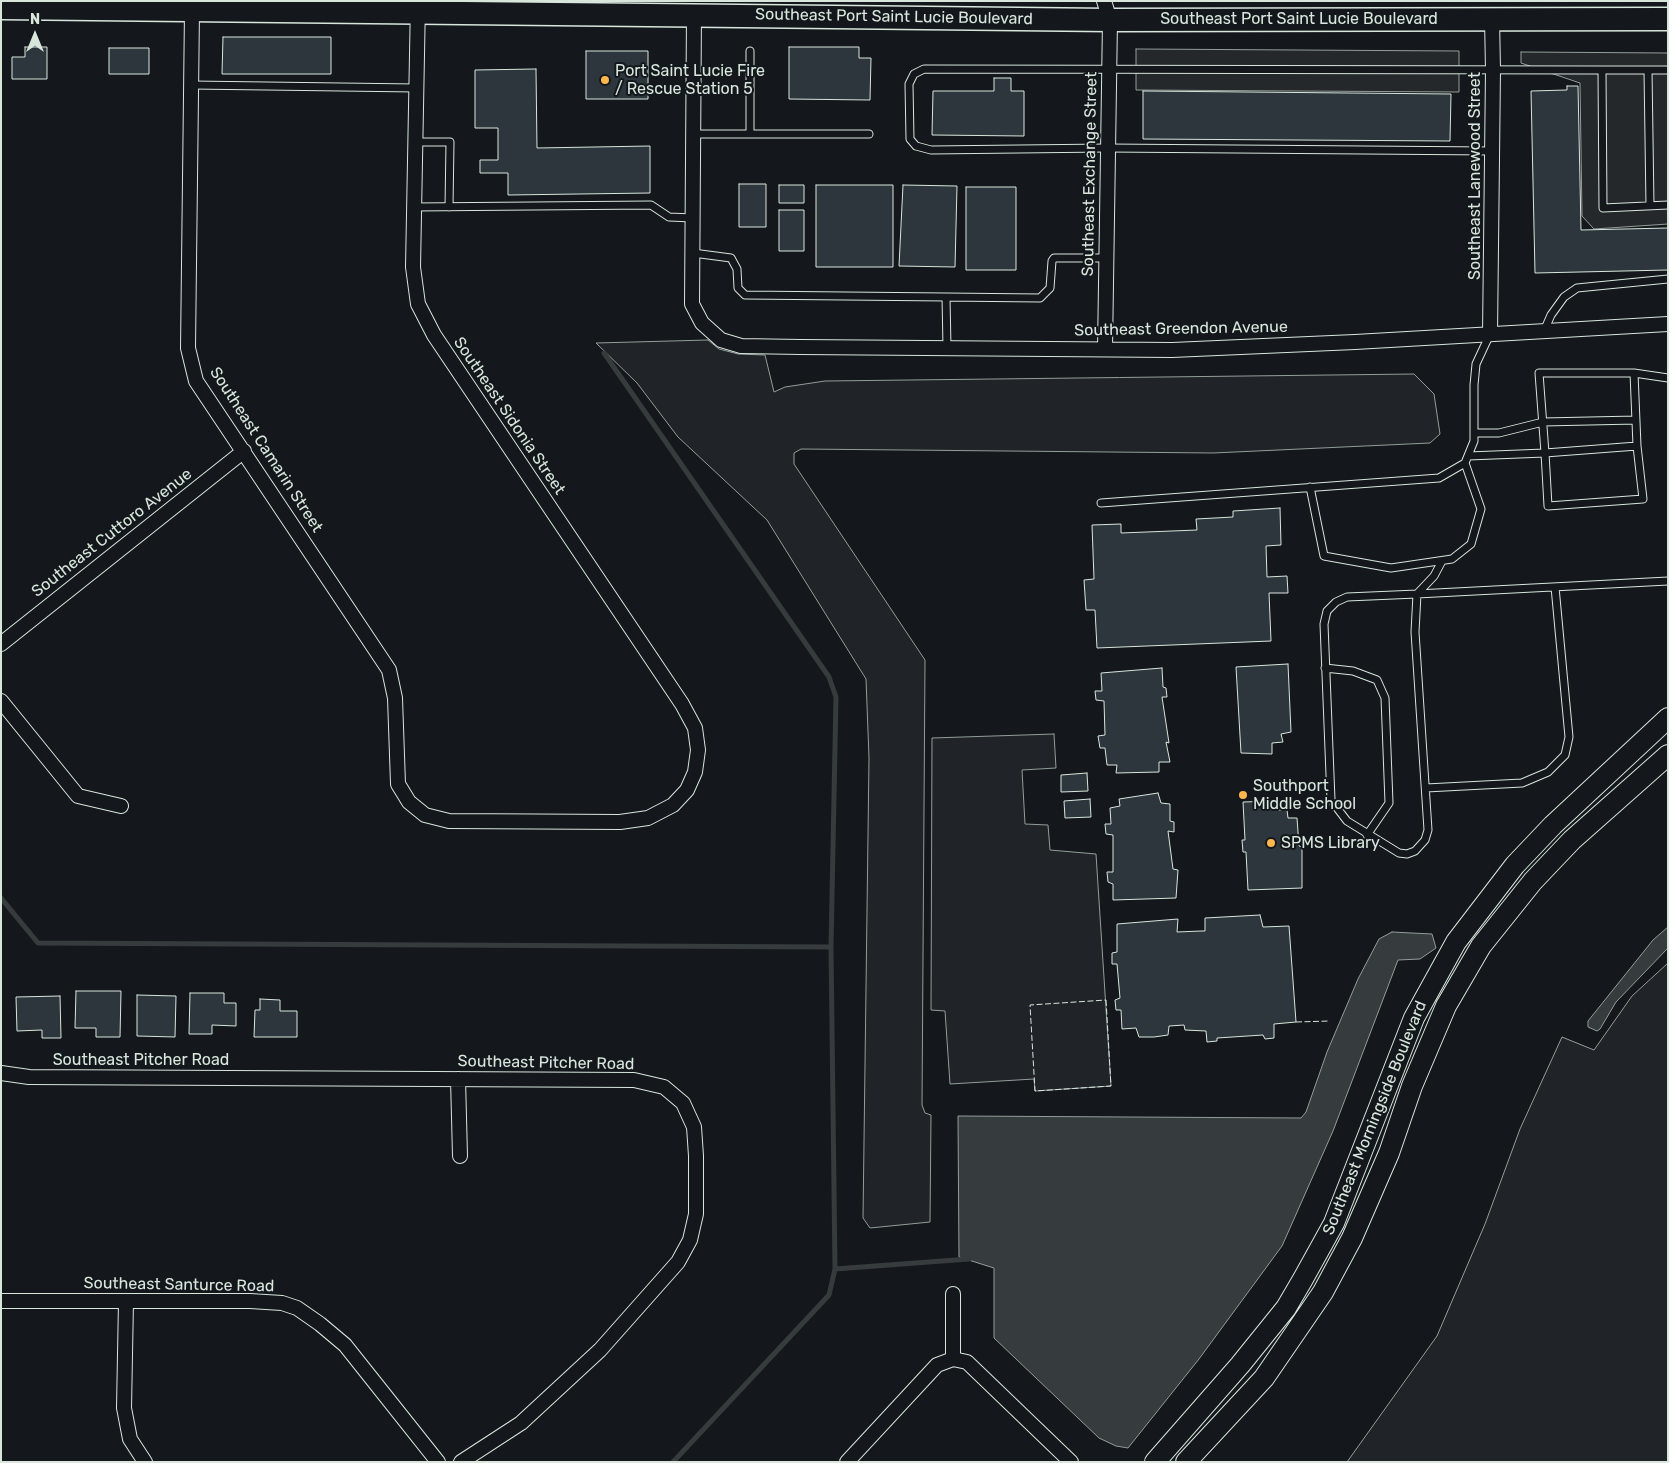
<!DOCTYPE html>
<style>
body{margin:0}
#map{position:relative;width:1669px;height:1463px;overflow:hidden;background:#14181c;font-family:Rubik,sans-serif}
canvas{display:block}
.frame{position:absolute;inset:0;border:2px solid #d8e6dc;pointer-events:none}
.north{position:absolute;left:10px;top:10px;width:50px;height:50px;-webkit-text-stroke:4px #14181c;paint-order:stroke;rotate:0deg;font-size:14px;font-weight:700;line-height:20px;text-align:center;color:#d8e6dc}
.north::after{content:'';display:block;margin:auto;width:18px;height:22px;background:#d8e6dc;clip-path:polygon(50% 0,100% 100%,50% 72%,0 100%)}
</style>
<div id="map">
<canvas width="1669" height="1463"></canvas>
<div class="frame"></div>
<div class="north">N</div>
</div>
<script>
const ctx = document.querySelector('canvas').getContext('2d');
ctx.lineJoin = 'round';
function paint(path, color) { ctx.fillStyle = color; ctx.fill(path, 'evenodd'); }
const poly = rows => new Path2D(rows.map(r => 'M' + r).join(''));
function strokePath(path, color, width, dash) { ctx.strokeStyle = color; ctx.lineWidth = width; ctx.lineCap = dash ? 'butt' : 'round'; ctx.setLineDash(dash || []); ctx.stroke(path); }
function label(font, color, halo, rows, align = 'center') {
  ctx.font = font + ' Rubik,sans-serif'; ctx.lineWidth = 4; ctx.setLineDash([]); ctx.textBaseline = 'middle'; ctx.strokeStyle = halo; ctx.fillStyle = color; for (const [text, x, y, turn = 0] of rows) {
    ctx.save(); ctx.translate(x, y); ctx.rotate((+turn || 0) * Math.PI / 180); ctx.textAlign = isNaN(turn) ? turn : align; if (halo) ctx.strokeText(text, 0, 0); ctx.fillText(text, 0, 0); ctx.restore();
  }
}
const green = poly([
 [708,340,719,349,738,354,765,355,774,392,785,387,825,381,1414,374,1434,394,1440,434,1430,443,1213,453,801,449,794,453,794,464,925,660,922,1105,925,1113,931,1115,930,1222,870,1228,863,1218,869,758,866,679,767,520,678,437,637,383,596,343,708,340],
 [1054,734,1056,768,1022,770,1025,824,1048,825,1050,850,1096,854,1111,1086,1035,1091,1034,1079,950,1084,945,1011,931,1010,932,738,1054,734],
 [1668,963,1668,1462,1347,1462,1437,1336,1485,1224,1520,1129,1562,1037,1594,1050,1632,996,1668,963]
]);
const parking = poly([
 [1136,49,1459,51,1459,92,1136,90,1136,49],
 [1521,52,1668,53,1668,224,1594,229,1582,216,1580,83,1521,63,1521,52]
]);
const water = poly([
 [1668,927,1668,948,1616,1002,1600,1029,1597,1031,1588,1027,1588,1021,1653,940,1668,927],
 [1392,932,1432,934,1436,948,1420,959,1398,960,1333,1131,1282,1246,1199,1359,1128,1448,1116,1446,1099,1438,994,1338,994,1268,959,1257,958,1116,1301,1118,1306,1112,1327,1052,1358,979,1379,939,1392,932]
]);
const stream = poly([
 [604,353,829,677,836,697,831,947,835,1269,829,1295,673,1462],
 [1,898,38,943,831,947],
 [835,1269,969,1259]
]);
const building = poly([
 [223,37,331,37,331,74,222,74,223,37],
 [25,47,47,47,47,79,12,79,12,57,25,57,25,47],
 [789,47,859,47,859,58,871,58,870,100,789,99,789,47],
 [109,48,149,48,149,74,109,74,109,48],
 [586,51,648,51,648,99,586,99,586,51],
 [536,69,537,148,650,146,650,193,508,195,508,173,480,173,480,160,498,160,498,128,475,128,475,70,536,69],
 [994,78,1011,78,1011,91,1024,91,1024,136,932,135,933,91,994,91,994,78],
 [1567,86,1578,86,1581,230,1668,228,1668,270,1535,273,1531,91,1567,90,1567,86],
 [1143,91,1451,94,1450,141,1143,139,1143,91],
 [739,184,766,184,766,227,739,227,739,184],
 [779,185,804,185,804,203,779,203,779,185],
 [816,185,893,185,893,267,816,267,816,185],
 [903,185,957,186,955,267,899,266,903,185],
 [966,187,1016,187,1016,270,966,270,966,187],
 [779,210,804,210,804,251,779,251,779,210],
 [1280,508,1281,545,1266,546,1267,577,1287,576,1288,593,1269,593,1271,641,1097,648,1095,610,1086,610,1084,580,1094,579,1092,525,1121,524,1121,533,1197,530,1196,519,1233,517,1233,511,1280,508],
 [1288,664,1291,732,1281,734,1283,742,1272,743,1272,754,1241,753,1236,667,1288,664],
 [1162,668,1163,687,1166,688,1167,697,1162,697,1169,743,1166,742,1170,762,1159,762,1159,772,1116,773,1117,765,1107,765,1105,748,1100,748,1098,736,1105,735,1104,701,1096,700,1095,691,1102,691,1101,673,1162,668],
 [1087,773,1088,791,1061,792,1061,775,1087,773],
 [1158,793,1161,803,1170,804,1170,821,1174,822,1174,832,1168,831,1173,869,1178,870,1176,898,1113,900,1113,884,1108,882,1107,872,1113,872,1113,835,1106,834,1105,824,1111,824,1110,808,1120,806,1119,799,1158,793],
 [1090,799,1091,817,1065,818,1064,801,1090,799],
 [1278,801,1278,810,1287,810,1288,818,1297,818,1299,846,1302,847,1302,888,1248,890,1246,852,1243,852,1242,840,1245,840,1243,802,1278,801],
 [1260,915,1263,927,1289,926,1296,1022,1274,1024,1274,1038,1265,1039,1263,1035,1217,1038,1217,1041,1207,1042,1206,1031,1185,1030,1184,1025,1169,1026,1168,1035,1154,1037,1139,1037,1136,1028,1122,1029,1121,1010,1116,1010,1115,1000,1120,998,1117,964,1112,964,1112,953,1117,952,1117,924,1178,919,1177,932,1201,931,1205,931,1205,918,1260,915],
 [76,991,121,991,120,1037,96,1037,96,1028,75,1028,76,991],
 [190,993,224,993,224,1003,236,1003,236,1026,212,1025,212,1034,189,1034,190,993],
 [137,995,176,996,175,1037,137,1036,137,995],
 [60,996,61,1038,42,1038,42,1030,17,1031,16,997,60,996],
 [260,999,280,1000,280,1011,297,1011,297,1037,254,1037,255,1010,260,1010,260,999]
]);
const lane = poly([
 [1602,70,1668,70],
 [1648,70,1650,206],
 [191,85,416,88],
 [694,134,869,134],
 [750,134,750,51],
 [415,142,450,142,449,207],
 [1492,151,1107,148,931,150,916,146,910,139,909,84,914,74,924,69,1602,70,1603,208,1668,205],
 [414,207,651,205,669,217,693,218],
 [693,253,731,258,737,269,738,288,745,295,946,297,947,348],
 [946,297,1040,298,1050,288,1052,261,1054,258,1106,258],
 [1544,331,1551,315,1564,297,1577,288,1668,279],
 [1634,373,1668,378],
 [1474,433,1499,433,1543,422,1636,420],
 [1468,456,1545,453,1548,506,1643,499,1637,446,1545,453,1539,373,1634,373,1637,446],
 [1310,487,1324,556,1391,568,1452,559,1471,544,1481,509,1465,463],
 [1101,503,1439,478,1465,463,1474,441,1474,385,1476,364,1490,334],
 [1442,561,1434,576,1417,594,1347,597,1336,602,1327,611,1324,624,1331,800,1347,821,1399,853,1407,854,1415,851,1425,840,1428,830,1415,632,1417,594,1668,581],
 [1325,668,1353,671,1377,680,1385,698,1389,803,1367,835],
 [1426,788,1522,783,1548,772,1565,755,1569,737,1555,587]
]);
const street = poly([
 [1104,1,1110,20,1105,349],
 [192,10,188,348,196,381,389,670,395,698,398,784,409,802,425,815,449,821,620,822,648,818,673,805,687,790,695,772,698,750,695,728,682,704,434,335,418,304,413,267,418,1],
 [694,14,692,304,702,323,721,340,741,346,801,347,1172,350,1355,342,1668,324],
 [1490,334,1493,70,1492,18],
 [1,644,244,451],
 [1,701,78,796,121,806],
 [1,1073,29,1077,634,1080,664,1087,683,1103,694,1127,696,1156,696,1214,690,1240,678,1262,600,1350,521,1423,461,1462],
 [458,1079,460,1156],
 [953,1294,953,1359],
 [1,1301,250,1301,282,1303,297,1308,320,1324,345,1345,438,1462],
 [126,1301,124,1408,130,1439,145,1462],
 [847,1462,937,1365,953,1359,967,1362,1071,1462]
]);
const secondary = poly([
 [1155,1462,1240,1365,1286,1308,1303,1279,1334,1223,1414,1018,1456,942,1515,865,1553,825,1668,718],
 [1186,1462,1264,1378,1323,1292,1352,1238,1389,1153,1412,1086,1446,1006,1481,946,1533,881,1572,840,1668,755]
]);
const primary = poly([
 [1,8,1110,20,1668,19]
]);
const fence = poly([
 [1106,1000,1111,1086,1035,1091,1030,1005,1106,1000],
 [1296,1022,1330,1021]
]);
const markers = [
 [605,80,5,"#ffb74d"],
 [1243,795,5,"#ffb74d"],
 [1271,843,5,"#ffb74d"]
];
const streetNames = [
 ["Southeast Port Saint Lucie Boulevard",894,17,1],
 ["Southeast Port Saint Lucie Boulevard",1299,19],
 ["Southeast Exchange Street",1090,174,-89],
 ["Southeast Lanewood Street",1475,176,-90],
 ["Southeast Greendon Avenue",1181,329,-1],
 ["Southeast Sidonia Street",509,416,56],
 ["Southeast Camarin Street",266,450,57],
 ["Southeast Cuttoro Avenue",112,533,-38],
 ["Southeast Pitcher Road",141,1060],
 ["Southeast Pitcher Road",546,1063,1],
 ["Southeast Morningside Boulevard",1375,1118,-68],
 ["Southeast Santurce Road",179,1285,1]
];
const poiNames = [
 ["Port Saint Lucie Fire",615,71],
 ["/ Rescue Station 5",615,89],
 ["Southport",1253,786],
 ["Middle School",1253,804],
 ["SPMS Library",1281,843]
];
paint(green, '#202428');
strokePath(green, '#939e99', 1);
paint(parking, '#24282b');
strokePath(parking, '#939e99', 1);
paint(water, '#363b3e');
strokePath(water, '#939e99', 1);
strokePath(stream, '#363b3e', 5);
paint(building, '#2c363c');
strokePath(building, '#d8e6dc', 1);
strokePath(lane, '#d8e6dc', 9);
strokePath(street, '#d8e6dc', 16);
strokePath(secondary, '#d8e6dc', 22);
strokePath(primary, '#d8e6dc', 25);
strokePath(lane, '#14181c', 7);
strokePath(street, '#14181c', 14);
strokePath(secondary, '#14181c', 20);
strokePath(primary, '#14181c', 22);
strokePath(fence, '#d8e6dc', 1, [6, 2.5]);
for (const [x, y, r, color] of markers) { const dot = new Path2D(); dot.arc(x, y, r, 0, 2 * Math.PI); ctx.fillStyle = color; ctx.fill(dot); strokePath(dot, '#14181c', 2); }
label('16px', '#d8e6dc', '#14181c', streetNames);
label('16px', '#d8e6dc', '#14181c', poiNames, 'left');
</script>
